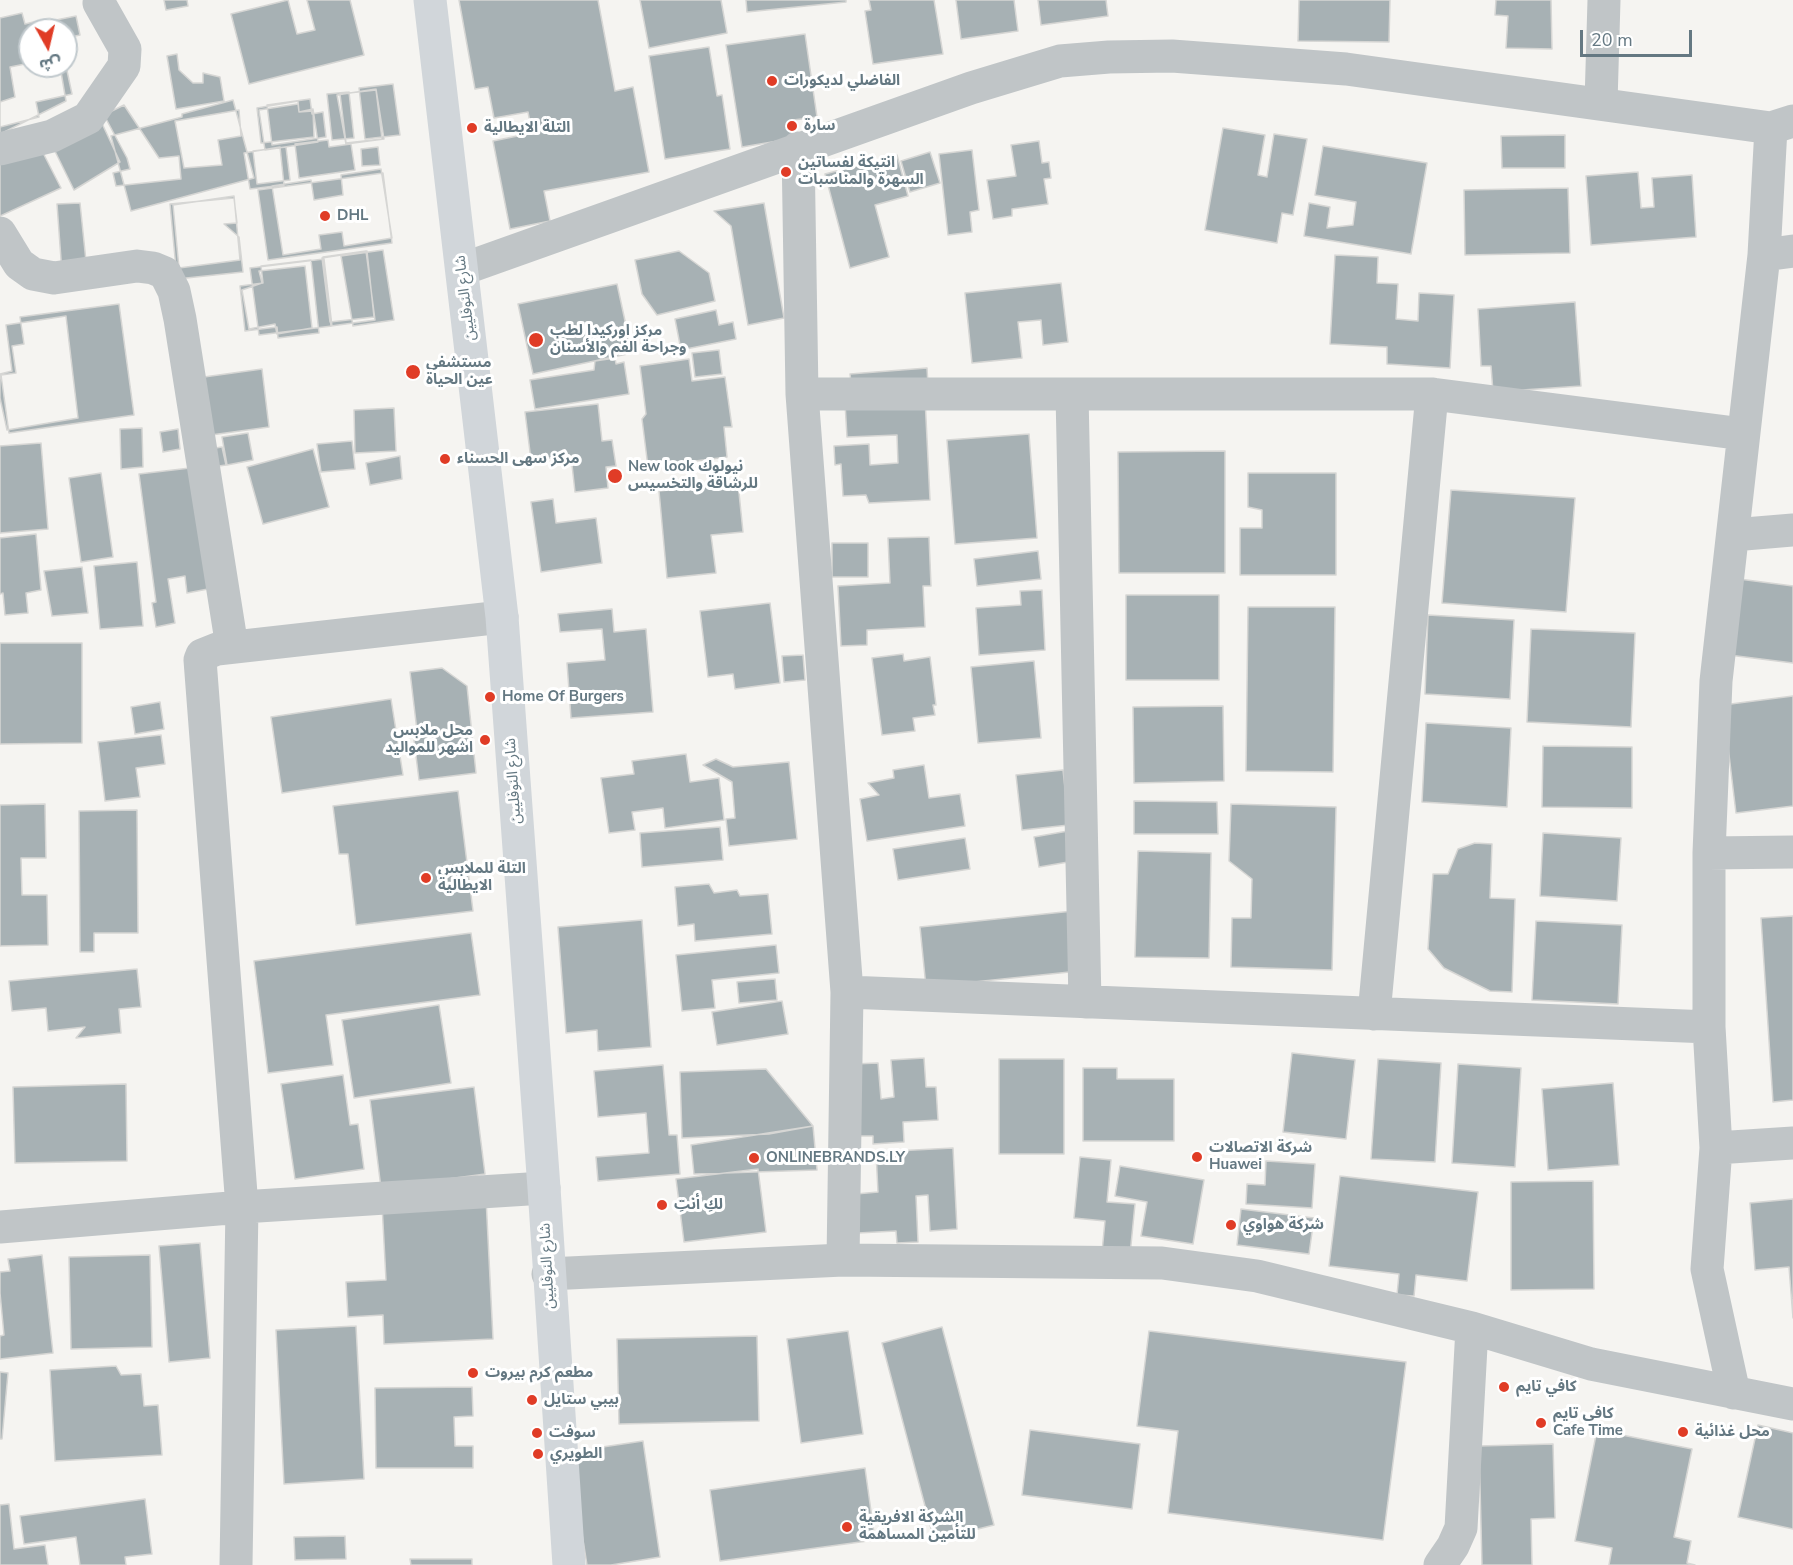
<!DOCTYPE html>
<meta charset="utf-8">
<style>
body{margin:0}
#map{position:relative;width:1793px;height:1565px;overflow:hidden;background:#f5f4f1;font-family:"Nunito Sans","Noto Sans Arabic",sans-serif}
canvas{display:block}
.north{position:absolute;left:18px;top:18px;width:60px;height:60px;box-sizing:border-box;background:#fff;border:2px solid #c1c9cd;border-radius:50%;rotate:172deg;font-size:16px;font-weight:700;line-height:24px;text-align:center;color:#647882}
.north::after{content:'';display:block;margin:auto;width:21px;height:27px;background:#e03c26;clip-path:polygon(50% 0,100% 100%,50% 72%,0 100%)}
.scale{position:absolute;left:1580px;top:30px;width:112px;height:27px;box-sizing:border-box;border:3px solid #647882;border-top:0;padding-left:8px;font-size:18px;line-height:21px;white-space:nowrap;color:#647882;-webkit-text-stroke:4px #fff;paint-order:stroke}
</style>
<div id="map">
<canvas width="1793" height="1565"></canvas>
<div class="north">ش</div>
<div class="scale">20 m</div>
</div>
<script>
const ctx = document.querySelector('canvas').getContext('2d');
ctx.lineJoin = 'round';
function paint(path, color) { ctx.fillStyle = color; ctx.fill(path, 'evenodd'); }
const poly = rows => new Path2D(rows.map(r => 'M' + r).join(''));
function strokePath(path, color, width, dash) { ctx.strokeStyle = color; ctx.lineWidth = width; ctx.lineCap = dash ? 'butt' : 'round'; ctx.setLineDash(dash || []); ctx.stroke(path); }
function label(font, color, halo, rows, align = 'center') {
  ctx.font = font + ' "Nunito Sans","Noto Sans Arabic",sans-serif'; ctx.lineWidth = 6; ctx.setLineDash([]); ctx.textBaseline = 'middle'; ctx.strokeStyle = halo; ctx.fillStyle = color; for (const [text, x, y, turn = 0] of rows) {
    ctx.save(); ctx.translate(x, y); ctx.rotate((+turn || 0) * Math.PI / 180); ctx.textAlign = isNaN(turn) ? turn : align; if (halo) ctx.strokeText(text, 0, 0); ctx.fillText(text, 0, 0); ctx.restore();
  }
}
const building = poly([
 [164,0,187,0,188,6,166,10,164,0],
 [288,0,297,34,315,30,307,0,350,0,364,55,249,84,231,14,288,0],
 [459,0,598,0,615,91,633,87,649,172,544,191,550,221,510,229,493,141,532,133,528,112,494,118,488,87,475,89,459,0],
 [640,0,721,0,727,33,649,48,640,0],
 [746,0,846,0,846,2,747,12,746,0],
 [869,0,934,0,943,54,873,64,865,11,871,10,869,0],
 [956,0,1014,0,1018,31,961,39,956,0],
 [1038,0,1106,0,1108,16,1041,25,1038,0],
 [1299,0,1390,0,1389,42,1298,41,1299,0],
 [1496,0,1551,0,1552,49,1506,48,1508,16,1495,15,1496,0],
 [22,13,25,24,42,20,45,30,30,30,30,66,66,66,72,94,36,102,39,117,0,127,0,18,22,13],
 [76,16,80,35,66,38,66,30,53,30,51,21,76,16],
 [805,34,817,117,793,120,796,138,742,147,726,45,805,34],
 [709,47,717,96,722,95,730,149,665,159,649,56,709,47],
 [177,54,179,70,193,83,203,83,203,73,220,77,224,101,176,109,167,56,177,54],
 [30,63,30,66,60,66,66,101,0,134,0,102,15,97,10,67,30,63],
 [393,84,400,135,365,139,359,88,393,84],
 [376,89,384,139,346,144,337,95,376,89],
 [376,90,382,139,346,143,340,94,376,90],
 [349,92,354,138,332,140,327,94,349,92],
 [310,99,312,114,323,112,326,137,272,145,267,105,310,99],
 [233,100,254,178,131,211,111,136,182,117,182,114,233,100],
 [298,101,299,112,313,111,314,137,261,143,257,108,298,101],
 [298,104,299,112,313,109,318,142,265,150,259,110,298,104],
 [124,105,159,158,179,156,181,179,116,186,113,173,130,169,127,158,104,115,124,105],
 [239,110,241,136,218,140,222,165,184,168,175,121,239,110],
 [99,117,120,162,74,190,50,141,99,117],
 [1223,128,1265,135,1258,175,1267,177,1274,134,1307,139,1293,215,1282,213,1277,243,1205,230,1223,128],
 [1565,135,1565,168,1502,168,1501,136,1565,135],
 [328,140,329,147,351,144,355,170,299,178,295,144,328,140],
 [1039,141,1042,163,1049,162,1051,178,1044,179,1048,204,1012,209,1012,216,993,219,987,180,1016,176,1011,145,1039,141],
 [38,143,61,188,0,216,0,163,38,143],
 [1323,146,1427,163,1411,254,1304,236,1309,203,1330,207,1327,228,1353,225,1356,202,1315,195,1323,146],
 [280,147,284,185,250,189,244,153,280,147],
 [286,147,290,180,257,184,253,151,286,147],
 [378,147,380,165,362,166,361,149,378,147],
 [972,150,979,210,970,212,972,232,948,235,939,154,972,150],
 [930,152,940,183,910,192,901,161,930,152],
 [897,155,908,196,875,205,889,257,850,268,825,174,897,155],
 [381,169,392,238,344,246,342,232,319,235,321,249,283,255,272,186,311,180,314,200,343,195,341,175,381,169],
 [1638,172,1641,208,1654,207,1652,178,1692,175,1696,237,1591,245,1586,176,1638,172],
 [383,173,392,243,268,260,258,190,383,173],
 [1568,188,1570,253,1465,255,1464,190,1568,188],
 [234,196,240,260,179,268,173,205,234,196],
 [234,198,237,223,224,224,239,237,243,272,177,279,170,204,234,198],
 [80,203,87,271,62,273,57,204,80,203],
 [764,203,784,318,748,325,731,226,714,211,764,203],
 [383,250,394,320,353,326,341,256,383,250],
 [366,251,375,320,331,326,323,257,366,251],
 [367,251,374,317,330,322,322,258,367,251],
 [679,251,709,273,715,301,657,315,642,294,635,260,679,251],
 [1335,255,1378,257,1377,283,1398,284,1396,319,1418,321,1419,293,1454,295,1450,368,1387,364,1387,347,1330,344,1335,255],
 [324,259,332,326,259,335,250,268,324,259],
 [311,260,319,333,278,338,277,327,245,331,240,286,263,283,261,266,311,260],
 [305,266,312,328,277,334,275,324,249,329,242,290,262,283,259,271,305,266],
 [1061,283,1068,342,1043,345,1041,320,1018,322,1022,358,972,363,965,293,1061,283],
 [617,284,632,353,533,374,518,304,617,284],
 [1575,302,1581,386,1493,392,1491,366,1481,366,1478,309,1575,302],
 [119,304,134,415,9,433,1,375,16,373,12,346,24,344,20,317,119,304],
 [716,310,719,325,733,322,736,339,681,350,675,319,716,310],
 [66,316,78,418,7,430,0,398,0,374,12,371,6,325,66,316],
 [719,350,722,374,695,377,692,353,719,350],
 [615,358,616,364,624,362,629,394,535,409,530,380,594,370,595,361,615,358],
 [689,359,692,381,725,377,732,427,724,427,727,457,648,467,642,419,646,414,640,366,689,359],
 [927,368,928,385,852,391,850,374,927,368],
 [262,369,269,427,211,435,204,377,262,369],
 [925,398,930,500,869,503,866,495,843,496,841,464,835,465,834,446,869,444,870,465,898,463,897,435,847,437,845,403,925,398],
 [598,404,602,441,612,440,616,466,606,467,608,488,575,492,571,456,531,460,525,412,598,404],
 [394,408,396,451,355,453,354,410,394,408],
 [142,428,143,467,121,469,120,429,142,428],
 [178,429,180,449,163,452,160,432,178,429],
 [248,433,253,460,227,465,222,437,248,433],
 [1029,434,1037,538,955,544,947,440,1029,434],
 [352,441,355,469,321,472,317,444,352,441],
 [41,443,48,529,0,533,0,446,41,443],
 [222,447,226,465,205,468,202,450,222,447],
 [313,449,329,507,263,524,247,467,313,449],
 [1225,451,1225,573,1119,573,1118,452,1225,451],
 [400,456,402,479,370,485,366,463,400,456],
 [190,468,208,589,187,593,185,576,168,579,175,623,156,627,152,603,156,602,139,474,190,468],
 [101,473,113,557,81,562,69,478,101,473],
 [1248,473,1336,473,1336,575,1240,575,1240,528,1262,528,1262,510,1248,507,1248,473],
 [738,483,743,532,711,535,716,573,667,578,659,491,738,483],
 [1451,490,1575,498,1566,612,1442,603,1451,490],
 [553,499,556,523,596,518,602,563,541,572,531,502,553,499],
 [36,534,41,590,26,593,28,613,5,615,3,593,0,594,0,538,36,534],
 [929,537,931,586,923,586,925,627,867,630,867,645,841,646,838,586,890,583,888,538,929,537],
 [832,543,868,543,868,577,832,577,832,543],
 [1038,551,1041,579,977,586,974,559,1038,551],
 [137,562,143,626,100,629,94,566,137,562],
 [82,567,88,613,52,616,44,571,82,567],
 [1739,579,1793,586,1793,663,1729,655,1739,579],
 [1042,590,1045,650,979,655,976,608,1021,605,1020,591,1042,590],
 [1126,595,1219,595,1219,680,1126,680,1126,595],
 [770,603,780,683,735,689,733,674,708,677,700,611,770,603],
 [1248,607,1335,607,1333,772,1246,771,1248,607],
 [612,609,614,632,646,629,653,712,571,718,567,663,605,660,602,629,560,632,558,614,612,609],
 [1428,615,1514,620,1510,699,1425,694,1428,615],
 [1531,629,1635,633,1631,727,1527,722,1531,629],
 [0,643,82,643,82,743,0,744,0,643],
 [903,654,904,661,930,657,936,705,933,705,935,715,913,718,915,731,882,735,872,658,903,654],
 [803,655,805,680,784,682,782,656,803,655],
 [1034,661,1041,738,978,743,971,667,1034,661],
 [442,668,467,686,476,773,419,780,414,740,418,739,410,672,442,668],
 [1793,696,1793,806,1736,813,1723,705,1793,696],
 [391,699,403,775,282,793,271,717,391,699],
 [160,702,164,729,135,734,131,707,160,702],
 [1223,706,1224,781,1134,783,1133,707,1223,706],
 [1426,723,1511,728,1507,807,1422,802,1426,723],
 [161,735,165,764,136,768,140,797,105,801,98,742,161,735],
 [1543,746,1632,747,1632,808,1542,807,1543,746],
 [686,754,690,782,719,778,724,820,665,828,663,808,632,812,635,830,609,833,601,778,634,774,632,761,686,754],
 [716,759,733,767,789,762,797,839,729,846,726,819,735,818,732,782,703,765,716,759],
 [924,765,929,798,960,794,965,826,867,841,860,799,879,795,868,783,894,778,893,770,924,765],
 [1063,770,1069,825,1022,830,1016,775,1063,770],
 [458,791,473,911,356,925,348,854,339,854,333,806,458,791],
 [1134,801,1217,802,1218,834,1134,834,1134,801],
 [45,804,46,858,21,858,22,895,47,895,48,945,0,946,0,805,45,804],
 [1231,804,1336,807,1332,970,1231,967,1232,918,1251,918,1252,879,1229,861,1231,804],
 [137,810,138,933,94,933,94,952,80,952,79,811,137,810],
 [720,827,723,860,642,867,640,833,720,827],
 [1068,831,1074,861,1039,867,1034,837,1068,831],
 [1543,833,1621,838,1617,901,1540,896,1543,833],
 [965,838,970,869,898,880,893,849,965,838],
 [1475,843,1492,844,1490,898,1515,899,1512,992,1490,991,1444,968,1428,949,1433,874,1448,874,1458,849,1475,843],
 [1138,851,1211,853,1209,958,1135,957,1138,851],
 [709,884,714,893,737,890,740,896,768,894,772,934,695,941,694,924,678,926,675,887,709,884],
 [1073,911,1079,971,926,987,920,927,1073,911],
 [1793,916,1793,1100,1773,1102,1761,918,1793,916],
 [642,920,651,1047,598,1051,597,1030,566,1033,558,927,642,920],
 [1536,921,1622,925,1618,1004,1532,1000,1536,921],
 [471,933,480,995,326,1015,333,1065,268,1073,254,961,471,933],
 [776,945,779,973,712,980,715,1008,682,1011,676,955,776,945],
 [137,969,141,1007,119,1009,121,1033,76,1038,85,1027,48,1031,46,1008,12,1011,9,981,137,969],
 [775,979,777,1000,739,1003,737,982,775,979],
 [782,1001,788,1034,717,1045,712,1012,782,1001],
 [439,1005,451,1083,354,1098,342,1020,439,1005],
 [1292,1053,1355,1060,1346,1139,1283,1132,1292,1053],
 [924,1058,926,1087,936,1087,938,1120,903,1122,904,1142,873,1144,873,1136,858,1136,853,1064,878,1063,881,1099,894,1097,891,1060,924,1058],
 [999,1059,1064,1059,1064,1154,999,1154,999,1059],
 [1378,1059,1441,1063,1435,1162,1371,1159,1378,1059],
 [1458,1064,1521,1068,1515,1167,1452,1163,1458,1064],
 [663,1065,669,1135,677,1135,680,1174,598,1181,596,1157,649,1153,646,1113,598,1117,594,1071,663,1065],
 [1083,1068,1117,1068,1117,1079,1174,1079,1174,1141,1083,1141,1083,1068],
 [766,1069,813,1126,769,1134,682,1138,680,1072,766,1069],
 [343,1075,350,1125,358,1124,364,1169,295,1179,281,1084,343,1075],
 [1613,1083,1619,1165,1548,1170,1542,1089,1613,1083],
 [126,1084,127,1161,15,1163,13,1087,126,1084],
 [474,1087,485,1174,381,1188,370,1100,474,1087],
 [813,1126,817,1170,694,1174,691,1145,813,1126],
 [953,1148,957,1229,930,1231,928,1195,916,1196,918,1242,897,1243,896,1231,858,1233,856,1194,878,1192,876,1152,953,1148],
 [1080,1157,1111,1160,1107,1202,1135,1204,1130,1255,1102,1252,1105,1221,1074,1218,1080,1157],
 [1266,1161,1315,1164,1312,1208,1246,1204,1247,1184,1265,1185,1266,1161],
 [1120,1166,1204,1180,1193,1244,1141,1236,1147,1202,1115,1196,1120,1166],
 [758,1169,766,1232,684,1242,676,1179,758,1169],
 [1340,1176,1478,1192,1467,1281,1416,1275,1414,1296,1397,1295,1399,1274,1329,1266,1340,1176],
 [1593,1181,1594,1289,1511,1290,1511,1182,1593,1181],
 [486,1198,493,1339,384,1344,383,1315,348,1317,346,1282,386,1280,382,1204,486,1198],
 [1793,1199,1793,1318,1789,1267,1755,1270,1750,1203,1793,1199],
 [1241,1209,1314,1218,1309,1254,1237,1245,1241,1209],
 [200,1243,210,1358,169,1362,159,1246,200,1243],
 [42,1255,53,1353,0,1359,0,1336,4,1335,0,1293,0,1272,10,1271,8,1259,42,1255],
 [150,1255,152,1347,71,1349,69,1257,150,1255],
 [356,1326,364,1479,284,1484,276,1330,356,1326],
 [942,1327,994,1525,934,1540,882,1343,942,1327],
 [848,1331,863,1434,801,1443,787,1339,848,1331],
 [1149,1331,1406,1362,1383,1540,1168,1513,1178,1431,1137,1426,1149,1331],
 [757,1336,759,1421,619,1424,617,1339,757,1336],
 [116,1366,121,1375,141,1374,144,1406,158,1405,162,1455,55,1461,50,1370,116,1366],
 [0,1372,8,1373,2,1439,0,1439,0,1372],
 [472,1387,473,1416,454,1417,455,1446,473,1446,473,1468,376,1468,375,1388,472,1387],
 [1758,1425,1793,1433,1793,1529,1738,1517,1758,1425],
 [1030,1430,1140,1444,1132,1509,1022,1495,1030,1430],
 [1597,1430,1692,1449,1674,1537,1691,1541,1687,1563,1695,1565,1609,1565,1612,1548,1575,1541,1597,1430],
 [643,1441,660,1557,611,1565,587,1565,569,1452,643,1441],
 [1553,1444,1555,1518,1531,1519,1532,1565,1482,1565,1479,1446,1553,1444],
 [865,1468,875,1540,720,1561,710,1490,865,1468],
 [145,1499,152,1554,125,1557,126,1565,80,1565,76,1537,24,1544,20,1516,145,1499],
 [9,1504,14,1549,45,1545,48,1565,0,1565,0,1505,9,1504],
 [345,1536,346,1559,295,1560,294,1537,345,1536],
 [410,1559,472,1559,472,1565,411,1565,410,1559]
]);
const street = poly([
 [1601,103,1604,0],
 [798,148,802,394,847,992,843,1260],
 [0,149,52,136,88,118,124,66,125,49,99,3],
 [0,233,19,264,33,274,54,278,137,266,153,268,165,273,174,291,180,319,232,647],
 [1764,255,1793,251],
 [463,269,971,88,1060,61,1109,57,1172,56,1346,69,1771,128,1793,121],
 [802,394,1432,394,1743,434],
 [1072,394,1085,1002],
 [1733,535,1793,530],
 [1709,853,1793,852],
 [847,992,1709,1027],
 [1374,1014,1432,394],
 [1716,1148,1793,1143],
 [0,1227,242,1207,544,1188],
 [548,1274,843,1260,1162,1263,1257,1276,1472,1328,1591,1364,1793,1404],
 [1734,1393,1707,1269,1716,1148,1709,1027,1709,853,1716,681,1764,255,1771,128],
 [236,1565,242,1207,200,660,202,655,217,649,502,617],
 [1440,1565,1453,1546,1461,1528,1472,1328]
]);
const primary = poly([
 [430,0,502,617,544,1188,569,1565]
]);
const markers = [
 [772,81,6,"#e03c26"],
 [792,126,6,"#e03c26"],
 [472,128,6,"#e03c26"],
 [786,172,6,"#e03c26"],
 [325,216,6,"#e03c26"],
 [536,340,8,"#e03c26"],
 [413,372,8,"#e03c26"],
 [445,459,6,"#e03c26"],
 [615,476,8,"#e03c26"],
 [490,697,6,"#e03c26"],
 [485,740,6,"#e03c26"],
 [426,878,6,"#e03c26"],
 [1197,1157,6,"#e03c26"],
 [754,1158,6,"#e03c26"],
 [662,1205,6,"#e03c26"],
 [1231,1225,6,"#e03c26"],
 [473,1373,6,"#e03c26"],
 [1504,1387,6,"#e03c26"],
 [532,1400,6,"#e03c26"],
 [1541,1423,6,"#e03c26"],
 [1683,1432,6,"#e03c26"],
 [537,1433,6,"#e03c26"],
 [538,1454,6,"#e03c26"],
 [847,1527,6,"#e03c26"]
];
const poiNames = [
 ["الفاضلي لديكورات",784,81],
 ["سارة",804,126],
 ["التلة الايطالية",484,128],
 ["انتيكة لفساتين",798,163],
 ["السهرة والمناسبات",798,180],
 ["DHL",337,216],
 ["مركز اوركيدا لطب",550,331],
 ["وجراحة الفم والأسنان",550,348],
 ["مستشفى",426,363],
 ["عين الحياة",426,380],
 ["مركز سهى الحسناء",457,459],
 ["New look نيولوك",628,467],
 ["للرشاقة والتخسيس",628,484],
 ["Home Of Burgers",502,697],
 ["محل ملابس",473,731,"right"],
 ["اشهر للمواليد",473,748,"right"],
 ["التلة للملابس",438,869],
 ["الايطالية",438,886],
 ["شركة الاتصالات",1209,1148],
 ["Huawei",1209,1165],
 ["ONLINEBRANDS.LY",766,1158],
 ["لكِ أنتِ",674,1205],
 ["شركة هواوي",1243,1225],
 ["مطعم كرم بيروت",485,1373],
 ["كافي تايم",1516,1387],
 ["بيبي ستايل",544,1400],
 ["كافي تايم",1553,1414],
 ["Cafe Time",1553,1431],
 ["محل غذائية",1695,1432],
 ["سوفت",549,1433],
 ["الطويري",550,1454],
 ["الشركة الافريقية",859,1518],
 ["للتأمين المساهمة",859,1535]
];
const streetNames = [
 ["شارع النوفليين",466,298,-97],
 ["شارع النوفليين",514,781,-94],
 ["شارع النوفليين",548,1266,-93]
];
paint(building, '#a7b1b4');
strokePath(building, '#d6d6d4', 1.5);
strokePath(street, '#c0c5c7', 33);
strokePath(primary, '#d1d6da', 33);
for (const [x, y, r, color] of markers) { const dot = new Path2D(); dot.arc(x, y, r, 0, 2 * Math.PI); ctx.fillStyle = color; ctx.fill(dot); strokePath(dot, '#fff', 2); }
label('bold 15px', '#647882', '#fff', poiNames, 'left');
label('15px', '#647882', '#fff', streetNames);
</script>
